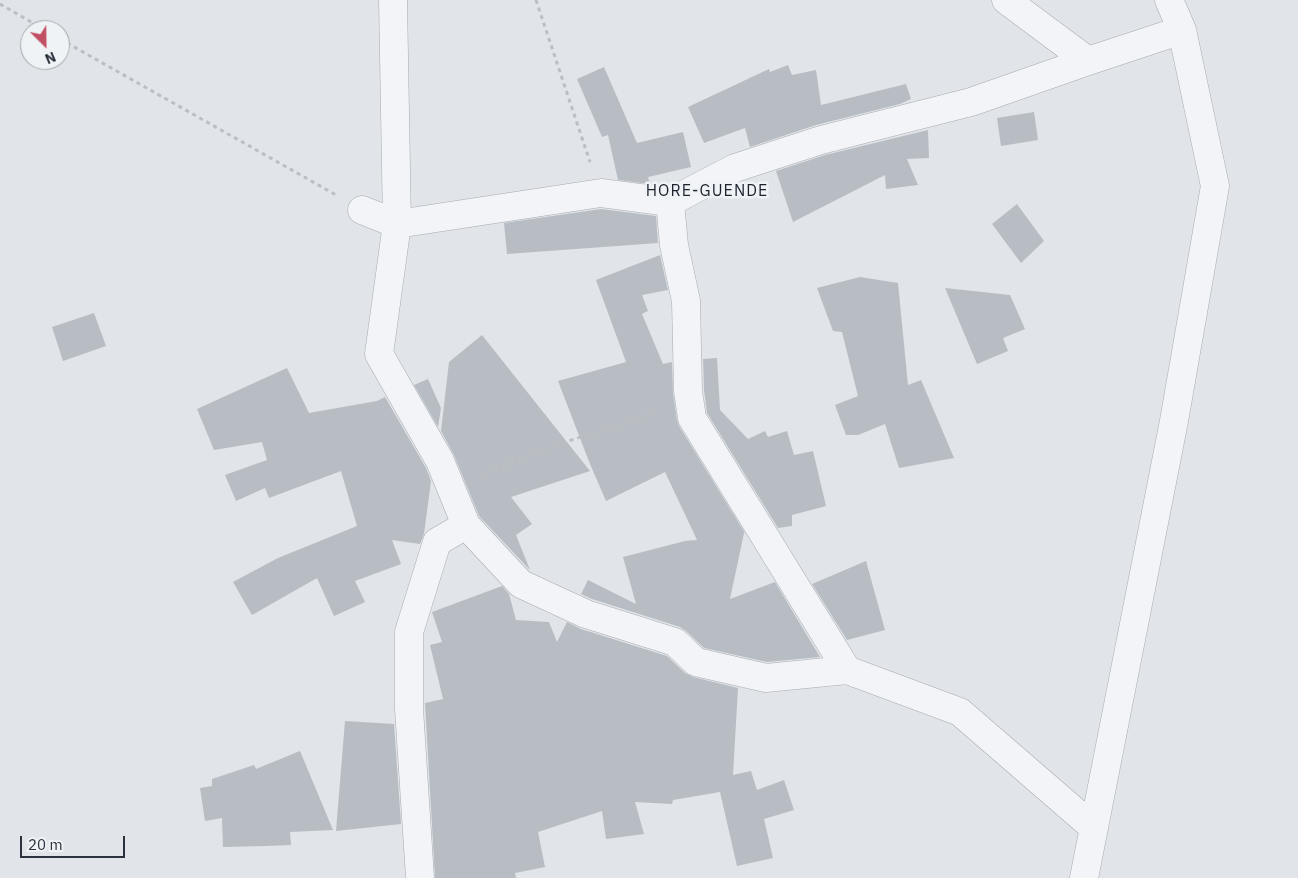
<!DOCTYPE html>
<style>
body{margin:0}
#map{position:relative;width:1298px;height:878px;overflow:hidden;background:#e1e4e8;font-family:"IBM Plex Sans",sans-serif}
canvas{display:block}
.north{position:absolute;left:20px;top:20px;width:50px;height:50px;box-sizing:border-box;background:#f0f3f6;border:1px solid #a1a6ac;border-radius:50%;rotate:157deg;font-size:14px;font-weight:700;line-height:20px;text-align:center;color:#2a323e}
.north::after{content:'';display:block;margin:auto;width:18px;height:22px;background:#c25065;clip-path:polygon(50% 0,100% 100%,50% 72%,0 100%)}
.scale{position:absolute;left:20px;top:836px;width:105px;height:22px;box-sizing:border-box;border:2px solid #2a323e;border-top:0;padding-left:6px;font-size:15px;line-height:18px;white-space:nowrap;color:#2a323e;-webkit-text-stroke:4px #f0f3f6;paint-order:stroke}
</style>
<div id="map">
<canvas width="1298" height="878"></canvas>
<div class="north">N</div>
<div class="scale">20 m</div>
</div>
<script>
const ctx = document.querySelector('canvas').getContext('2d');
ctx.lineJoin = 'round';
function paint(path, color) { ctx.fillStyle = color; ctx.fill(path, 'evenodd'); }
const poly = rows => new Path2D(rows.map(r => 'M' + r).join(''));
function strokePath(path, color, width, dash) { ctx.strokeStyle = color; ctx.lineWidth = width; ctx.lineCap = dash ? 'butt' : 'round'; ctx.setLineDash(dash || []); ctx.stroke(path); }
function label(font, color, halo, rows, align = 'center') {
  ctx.font = font + ' "IBM Plex Sans",sans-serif'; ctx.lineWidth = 5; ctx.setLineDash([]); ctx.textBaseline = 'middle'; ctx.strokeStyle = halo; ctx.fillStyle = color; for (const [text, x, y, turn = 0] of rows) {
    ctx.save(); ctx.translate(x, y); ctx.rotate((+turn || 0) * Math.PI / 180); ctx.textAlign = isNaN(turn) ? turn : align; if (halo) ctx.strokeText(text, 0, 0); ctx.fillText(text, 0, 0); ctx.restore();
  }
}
const building = poly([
 [788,65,792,75,816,70,821,105,906,84,911,99,900,104,816,125,750,147,745,128,704,143,688,107,769,69,770,72],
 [604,67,637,143,683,132,691,167,648,177,650,184,618,180,608,135,602,137,577,79],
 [1034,112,1038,140,1001,146,997,118],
 [928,130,929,158,907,159,918,185,886,189,885,175,793,222,776,171,825,155],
 [1017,204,1044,241,1021,263,992,224],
 [601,209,656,216,658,243,507,254,504,223],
 [660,255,668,290,642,295,648,311,642,314,663,364,672,362,673,393,677,420,679,426,745,533,744,533,730,599,775,582,820,657,767,662,704,648,686,631,680,627,592,599,581,594,588,580,636,604,623,557,685,541,697,540,665,472,606,501,590,464,558,381,626,362,596,280],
 [860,277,898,283,908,385,921,380,954,458,899,468,885,424,858,435,846,435,835,405,858,396,842,332,833,331,817,288],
 [945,288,1010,295,1025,329,1003,338,1008,351,977,364],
 [94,313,106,346,63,361,52,327],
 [482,335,590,471,511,497,532,524,516,535,530,570,479,516,454,455,441,431,449,362],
 [717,358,720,410,748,439,765,431,768,437,787,431,794,455,813,451,826,506,792,515,792,526,778,528,707,413,704,390,703,359],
 [287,368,309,413,377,401,385,397,426,468,431,481,424,534,420,544,392,540,401,564,355,581,365,602,334,616,317,578,252,615,233,582,278,558,357,526,341,471,269,498,265,488,236,501,225,475,267,460,262,442,214,450,197,409],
 [428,379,441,408,438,427,414,385],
 [866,561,885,630,847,640,812,584],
 [502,586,509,594,516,620,549,622,557,642,567,622,581,629,667,656,685,673,693,677,738,688,733,775,751,771,757,790,784,780,794,810,764,819,773,858,737,866,720,792,673,800,672,804,635,802,644,834,606,839,602,811,538,832,545,867,515,873,516,878,435,878,425,703,443,699,430,645,442,642,432,612],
 [345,721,394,724,401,824,336,831],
 [300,751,333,830,290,832,291,845,265,846,223,847,222,818,205,821,200,788,212,786,212,779,254,765,256,769]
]);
const path = poly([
 [536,0,590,162],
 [0,4,45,30],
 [60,39,336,195],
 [480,475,562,443,637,419,660,410]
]);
const minor = poly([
 [393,0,397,224,379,354,440,461,466,525,521,584,586,614,675,642,696,662,766,678,847,670,960,712,1094,828],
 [1006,0,1088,61],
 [670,202,735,168,821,140,971,102,1088,61,1182,30],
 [362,210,397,224,601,193,670,202,674,245,686,301,688,391,692,418,847,670],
 [420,878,409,709,409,632,437,542,466,525],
 [1084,878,1174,421,1215,186,1182,30,1169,0]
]);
const quarterNames = [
 ["HORE-GUENDE",707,191]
];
paint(building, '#b8bdc4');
strokePath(minor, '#a6abb2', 29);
strokePath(path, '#bbbec3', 3, [4, 4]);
strokePath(minor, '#f3f4f7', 28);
ctx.letterSpacing = '1px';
label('16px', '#1d232f', '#f0f3f6', quarterNames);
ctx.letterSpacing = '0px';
</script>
